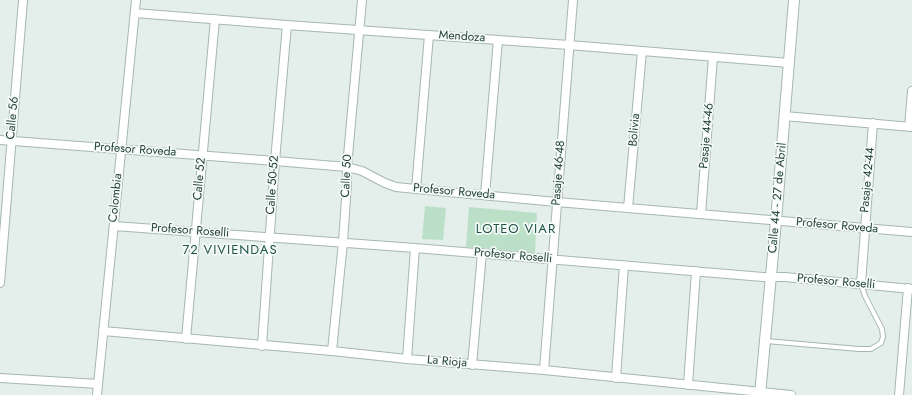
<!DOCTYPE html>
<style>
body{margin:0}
canvas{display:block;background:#e4eeea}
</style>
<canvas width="912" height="395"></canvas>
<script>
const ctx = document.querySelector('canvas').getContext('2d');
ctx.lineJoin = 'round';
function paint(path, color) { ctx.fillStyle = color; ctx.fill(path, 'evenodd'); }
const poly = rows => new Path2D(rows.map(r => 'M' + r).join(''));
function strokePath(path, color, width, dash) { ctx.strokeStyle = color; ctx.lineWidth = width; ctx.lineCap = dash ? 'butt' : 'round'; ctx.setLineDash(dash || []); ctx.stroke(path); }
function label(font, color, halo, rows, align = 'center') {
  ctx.font = font + ' Jost,sans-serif'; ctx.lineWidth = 3.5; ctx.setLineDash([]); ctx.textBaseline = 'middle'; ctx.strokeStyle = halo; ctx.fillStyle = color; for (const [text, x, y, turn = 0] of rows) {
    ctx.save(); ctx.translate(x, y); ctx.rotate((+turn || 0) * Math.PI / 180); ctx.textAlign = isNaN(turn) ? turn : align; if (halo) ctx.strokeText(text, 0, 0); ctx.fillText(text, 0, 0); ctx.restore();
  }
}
const green = poly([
 [425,206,446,208,443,240,422,239],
 [469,207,537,213,535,253,466,247]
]);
const service = poly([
 [766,341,859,349,871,349,881,343,883,337,882,329,865,296,861,284]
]);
const minor = poly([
 [135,13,287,25,569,45,789,63],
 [784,116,912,127],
 [909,127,912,91],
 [0,140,275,161,347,167,362,171,385,183,396,187,416,189,557,202,912,232],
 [416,189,429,35],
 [485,195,498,40],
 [628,208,642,51],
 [701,214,713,57],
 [114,226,415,248,763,277,785,277,912,289],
 [0,283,23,0],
 [861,284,873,123],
 [103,331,332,351,407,359,544,370,791,395],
 [186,339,215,19],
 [262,346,275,161,287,25],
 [332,351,343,242,347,184,347,167,362,0],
 [407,359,415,248],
 [472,365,482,253],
 [544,370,573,0],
 [0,378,98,384],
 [616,378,624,265],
 [688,385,696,271],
 [97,395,136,0],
 [899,395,908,288]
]);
const tertiary = poly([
 [760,395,776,221,794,0]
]);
const streetNames = [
 ["Mendoza",462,37,4],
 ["Calle 56",13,118,-85],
 ["Bolivia",635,130,-85],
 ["Pasaje 44-46",707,136,-85],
 ["Profesor Roveda",135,150,4],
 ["Pasaje 46-48",559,173,-86],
 ["Calle 50",347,176,-87],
 ["Calle 52",200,179,-85],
 ["Pasaje 42-44",868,180,-85],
 ["Calle 50-52",273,185,-86],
 ["Profesor Roveda",454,192,5],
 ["Colombia",116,198,-84],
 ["Calle 44 - 27 de Abril",778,198,-85],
 ["Profesor Roveda",837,226,5],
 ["Profesor Roselli",190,231,4],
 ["Profesor Roselli",513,256,5],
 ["Profesor Roselli",836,282,5],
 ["La Rioja",447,362,5]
];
const neighbourhoodNames = [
 ["LOTEO VIAR",516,230],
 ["72 VIVIENDAS",230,251]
];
paint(green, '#bce0c7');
strokePath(service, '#a6b7b1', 6);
strokePath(minor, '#a6b7b1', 10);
strokePath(tertiary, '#a6b7b1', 12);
strokePath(service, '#fff', 4);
strokePath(minor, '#fff', 8);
strokePath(tertiary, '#fff', 10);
label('12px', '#224139', '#f5faf8', streetNames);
ctx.letterSpacing = '1px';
label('13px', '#1d5448', '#f5faf8', neighbourhoodNames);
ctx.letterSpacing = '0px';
</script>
